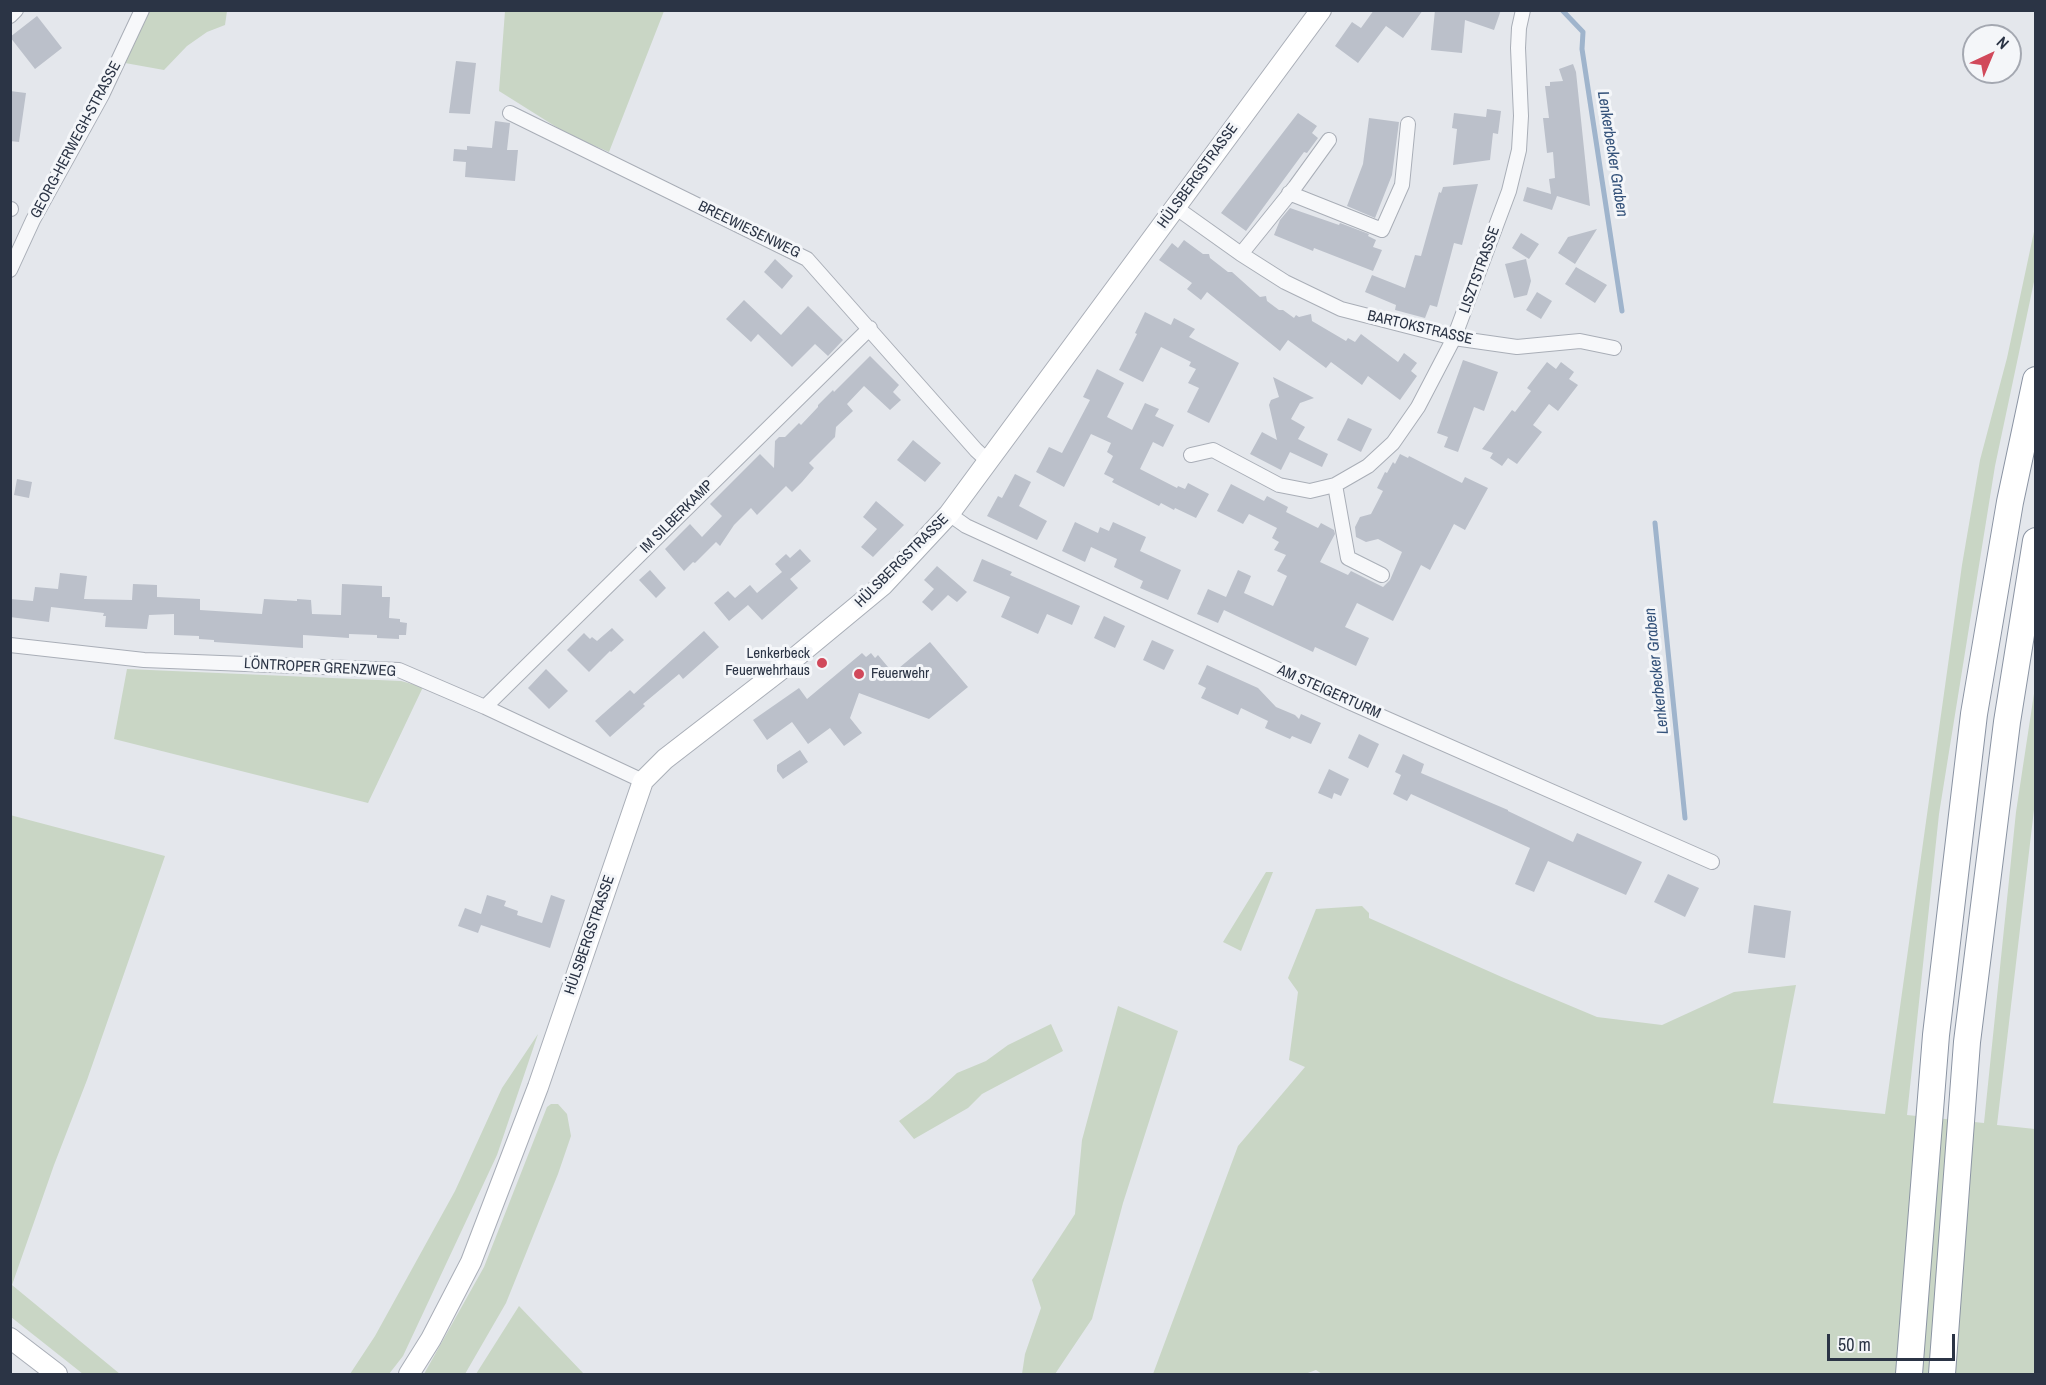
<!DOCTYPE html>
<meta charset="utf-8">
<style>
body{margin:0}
#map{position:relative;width:2046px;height:1385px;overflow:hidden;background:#e4e7ec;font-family:"Archivo Narrow",sans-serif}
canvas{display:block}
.frame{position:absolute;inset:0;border:12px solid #2b3445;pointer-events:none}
.north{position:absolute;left:1962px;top:24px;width:60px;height:60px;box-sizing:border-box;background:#f4f6f9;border:2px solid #a4a8b1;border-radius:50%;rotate:44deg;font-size:16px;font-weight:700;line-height:24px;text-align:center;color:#2b3445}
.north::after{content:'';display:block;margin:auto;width:21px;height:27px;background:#d1495b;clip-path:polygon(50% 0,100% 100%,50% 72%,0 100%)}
.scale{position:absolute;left:1827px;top:1334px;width:128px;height:27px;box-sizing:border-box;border:3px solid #2b3445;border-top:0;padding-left:8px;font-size:18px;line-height:21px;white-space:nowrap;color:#2b3445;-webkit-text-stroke:4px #f4f6f9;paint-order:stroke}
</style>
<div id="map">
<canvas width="2046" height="1385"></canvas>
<div class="frame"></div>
<div class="north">N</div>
<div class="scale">50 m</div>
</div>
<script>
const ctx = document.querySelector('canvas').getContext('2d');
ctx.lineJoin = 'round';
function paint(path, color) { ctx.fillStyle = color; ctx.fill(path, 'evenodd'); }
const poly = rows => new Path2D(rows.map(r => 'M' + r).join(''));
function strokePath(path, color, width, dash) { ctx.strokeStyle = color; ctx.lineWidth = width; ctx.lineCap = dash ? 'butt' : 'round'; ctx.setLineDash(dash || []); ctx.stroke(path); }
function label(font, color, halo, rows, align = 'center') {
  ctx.font = font + ' "Archivo Narrow",sans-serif'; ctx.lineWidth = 6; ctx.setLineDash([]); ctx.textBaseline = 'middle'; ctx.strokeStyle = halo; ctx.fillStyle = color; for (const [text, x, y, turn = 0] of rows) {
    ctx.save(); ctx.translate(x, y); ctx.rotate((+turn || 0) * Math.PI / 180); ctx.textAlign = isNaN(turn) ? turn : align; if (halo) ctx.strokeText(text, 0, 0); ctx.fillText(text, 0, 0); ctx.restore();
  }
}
const green = poly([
 [147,11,227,11,225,25,207,32,187,46,164,70,125,63],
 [505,11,664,11,609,152,569,135,499,91],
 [2035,227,2035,277,1995,466,1939,814,1907,1115,1984,1123,2016,812,2035,687,2035,801,1997,1125,2035,1129,2035,1374,1322,1374,1316,1370,1305,1374,1153,1374,1238,1146,1305,1067,1289,1060,1298,992,1288,978,1316,909,1362,906,1369,913,1369,918,1504,978,1597,1017,1662,1025,1734,992,1796,985,1773,1103,1885,1114,1962,565,1980,460,2007,358],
 [127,669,401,681,423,687,368,803,114,739],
 [10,815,165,856,87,1080,54,1165,12,1285,120,1374,83,1374,11,1317],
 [1266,872,1273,872,1241,951,1223,942],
 [1118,1006,1178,1031,1123,1203,1092,1319,1055,1374,1022,1374,1025,1354,1041,1308,1032,1280,1075,1214,1082,1140],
 [1051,1024,1063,1051,982,1094,968,1108,914,1139,899,1121,929,1099,957,1073,986,1061,1008,1045],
 [538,1034,497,1155,403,1356,389,1374,350,1374,375,1336,455,1191,502,1088],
 [551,1104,558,1104,567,1114,571,1136,558,1174,506,1303,465,1374,424,1374,484,1267,547,1107],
 [519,1306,584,1374,476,1374]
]);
const stream = poly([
 [1562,10,1583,32,1582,49,1622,311],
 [1655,523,1685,818]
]);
const building = poly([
 [1374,10,1423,10,1403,38,1386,26,1358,63,1335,46,1352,22,1361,28],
 [1435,10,1501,10,1494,30,1465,20,1462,53,1431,50],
 [37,16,62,48,35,69,10,37],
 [456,61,476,63,470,114,449,113],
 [1573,64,1576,72,1590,206,1557,196,1552,210,1523,201,1527,187,1551,194,1549,179,1555,178,1553,152,1547,153,1543,118,1549,118,1545,86,1550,86,1550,82,1563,81,1559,69],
 [10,91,26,93,19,142,10,141],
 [1487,109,1501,111,1498,134,1493,133,1490,160,1453,165,1457,129,1452,128,1454,113,1486,117],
 [1298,113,1317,126,1312,133,1318,138,1307,153,1304,152,1246,231,1221,213],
 [1369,118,1399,122,1392,175,1375,218,1347,206,1363,164],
 [495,121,510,123,507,150,518,150,515,181,465,177,466,162,453,161,454,149,467,150,467,146,492,148],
 [1478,184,1462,245,1454,243,1437,307,1430,305,1425,318,1395,310,1396,305,1365,292,1372,275,1405,288,1415,255,1421,256,1439,192,1441,193,1443,187],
 [1290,208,1339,225,1340,223,1369,234,1368,236,1376,240,1373,247,1382,250,1373,271,1314,248,1313,251,1274,235,1280,220],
 [1597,229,1575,264,1558,253,1568,237],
 [1521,233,1539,244,1529,259,1512,248],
 [1184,240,1203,254,1209,254,1210,258,1228,272,1232,272,1260,297,1266,296,1267,301,1279,310,1283,310,1294,318,1296,315,1299,317,1311,314,1312,321,1346,341,1348,338,1355,342,1361,334,1398,362,1404,353,1417,363,1411,371,1417,376,1400,400,1368,376,1362,385,1331,362,1326,368,1288,340,1280,351,1207,292,1201,300,1187,289,1192,283,1159,260,1172,243,1178,248],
 [775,259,793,276,782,289,764,272],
 [1526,259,1531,281,1527,295,1514,298,1505,264],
 [1576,267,1607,285,1595,303,1565,284],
 [1537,292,1552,301,1541,319,1526,310],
 [744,300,781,335,808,306,843,340,828,356,815,344,792,367,758,334,751,342,726,319],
 [1145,312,1171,325,1174,318,1195,329,1189,337,1239,363,1209,423,1187,412,1199,388,1188,383,1196,369,1189,366,1191,362,1161,347,1143,382,1119,370,1137,334,1135,333],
 [870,356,899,385,893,392,901,400,890,410,864,386,847,404,853,411,836,427,835,437,809,463,814,468,802,482,792,492,786,486,757,515,751,508,734,525,720,546,716,542,695,563,693,562,684,571,665,549,690,524,702,537,722,516,710,504,760,454,774,468,775,441,779,437,785,437,799,423,801,425,818,407,818,405,833,390,834,392],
 [1463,360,1498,372,1484,411,1474,407,1458,452,1444,447,1448,437,1437,433],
 [1547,362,1556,369,1561,362,1574,372,1569,379,1578,385,1558,411,1549,404,1533,425,1542,432,1517,464,1508,458,1502,466,1490,458,1493,453,1482,449,1512,410,1515,412,1531,391,1527,388],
 [1097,369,1124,383,1107,417,1132,430,1145,403,1159,409,1155,416,1174,425,1163,447,1153,442,1140,469,1177,488,1178,486,1185,489,1188,483,1209,494,1196,518,1175,508,1174,510,1161,503,1159,506,1112,482,1114,479,1104,474,1113,456,1107,452,1111,443,1091,434,1064,487,1036,472,1049,447,1062,453,1090,400,1083,397],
 [1273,377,1314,398,1300,403,1291,419,1305,427,1298,439,1328,454,1322,467,1290,452,1281,470,1250,454,1262,432,1277,440,1269,405,1271,400,1279,397],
 [1348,418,1372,429,1361,452,1337,440],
 [913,440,941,463,925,482,897,460],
 [1400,454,1408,458,1409,456,1462,483,1465,477,1488,488,1465,530,1454,524,1430,570,1421,565,1393,621,1357,603,1345,627,1369,638,1356,666,1315,647,1313,652,1224,610,1218,623,1197,614,1208,589,1226,597,1238,570,1251,576,1244,593,1273,606,1287,576,1277,571,1286,555,1274,550,1279,542,1272,538,1277,528,1249,514,1243,524,1217,511,1231,484,1264,501,1267,496,1288,507,1286,512,1318,528,1321,523,1334,530,1335,534,1320,562,1348,575,1351,571,1383,587,1390,580,1402,552,1378,539,1366,542,1356,537,1355,527,1360,517,1371,514,1383,491,1377,488,1385,472,1387,473,1393,462,1395,464],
 [1015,474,1031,482,1019,506,1047,521,1037,540,987,516,998,496,1002,498],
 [17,479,32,482,29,498,14,495],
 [876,501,904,525,873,557,861,547,877,529,863,517],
 [1075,522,1098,533,1100,527,1109,531,1113,522,1146,537,1140,551,1181,570,1168,600,1140,588,1143,581,1114,567,1117,559,1091,547,1085,562,1062,551],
 [800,549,811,561,790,579,798,588,762,620,748,605,729,621,714,603,728,591,735,598,750,585,757,593,782,572,775,564,786,554,790,558],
 [982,559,1012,572,1010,575,1080,606,1072,625,1047,614,1038,634,1001,617,1010,597,973,581],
 [937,566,967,592,957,602,948,595,932,611,922,602,934,589,924,580],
 [650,570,666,588,656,598,639,580],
 [60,573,87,576,84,599,132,600,133,584,157,585,157,597,200,599,200,610,262,614,264,599,297,601,297,599,311,600,312,614,341,615,342,584,382,586,382,597,390,597,389,618,400,619,400,622,407,623,406,635,399,635,399,639,377,638,377,635,349,634,349,638,303,635,303,648,214,642,214,640,199,639,199,636,174,635,174,614,149,615,147,629,105,627,106,616,103,616,104,613,51,607,49,622,10,617,10,599,33,601,35,587,58,589],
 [1104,616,1125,626,1115,648,1094,638],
 [612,628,624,640,611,652,610,651,589,672,567,650,584,633,590,639,592,637,597,641],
 [704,631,719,647,683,679,679,674,643,704,645,706,610,737,595,721,630,690,634,694],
 [1152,640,1174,650,1164,670,1143,660],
 [930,642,968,687,929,719,859,693,850,718,862,733,844,746,830,728,808,744,792,722,767,740,753,720,799,688,807,699,862,653,866,657,871,653,875,658,878,655,893,673],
 [1207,665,1258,688,1276,707,1295,715,1299,719,1301,714,1321,723,1311,744,1292,736,1290,739,1265,728,1268,721,1241,708,1238,715,1201,698,1206,688,1198,684],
 [546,669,568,691,549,709,528,688],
 [1359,734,1379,744,1368,768,1348,758],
 [800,750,808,762,783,779,777,771,777,765],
 [1403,754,1424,764,1421,773,1508,810,1508,811,1573,842,1577,833,1642,862,1626,895,1548,861,1534,892,1515,884,1530,848,1411,794,1407,801,1393,794,1401,775,1395,772],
 [1329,769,1349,779,1341,796,1334,793,1332,799,1318,793],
 [1668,874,1699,888,1685,917,1654,902],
 [487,895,506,901,504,906,518,911,517,915,542,923,551,895,565,900,550,948,481,925,478,933,458,926,465,908,481,914],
 [1754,905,1791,911,1785,958,1748,953]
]);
const street = poly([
 [10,16,16,10],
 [510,113,807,259,976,450,989,462],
 [1289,193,1382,230,1402,185,1408,124],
 [1175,207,1241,254,1285,282,1341,309,1454,338,1517,347,1580,341,1614,348],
 [10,209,11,209],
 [1241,254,1295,187,1329,140],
 [10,270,33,220,102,95,142,10],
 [1191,455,1213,450,1279,485,1310,491,1335,485,1368,466,1393,443,1418,407,1454,338,1509,191,1519,150,1521,116,1518,48,1519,28,1523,10],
 [1335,485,1348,558,1382,575],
 [949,514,966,526,1351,703,1712,862],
 [10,645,144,660,399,670,485,707,643,781],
 [485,707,870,328]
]);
const secondary = poly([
 [10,1338,57,1374],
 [409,1374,431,1339,471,1262,538,1087,643,781,665,759,779,671,883,585,949,514,1321,10]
]);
const highway = poly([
 [1909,1374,1936,1035,1974,714,2010,502,2036,380],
 [1942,1374,1967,1042,2007,722,2036,541]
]);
const markers = [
 [822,663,6,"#d1495b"],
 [859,674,6,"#d1495b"]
];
const streetNames = [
 ["GEORG-HERWEGH-STRASSE",76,140,-62],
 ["HÜLSBERGSTRASSE",1198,176,-54],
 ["BREEWIESENWEG",749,230,26],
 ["LISZTSTRASSE",1480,270,-70],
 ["BARTOKSTRASSE",1420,328,13],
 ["IM SILBERKAMP",677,517,-45],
 ["HÜLSBERGSTRASSE",902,561,-45],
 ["LÖNTROPER GRENZWEG",320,668,3],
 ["AM STEIGERTURM",1329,692,24],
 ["HÜLSBERGSTRASSE",590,935,-71]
];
const poiNames = [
 ["Lenkerbeck",810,654],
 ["Feuerwehrhaus",810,671],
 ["Feuerwehr",871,674,"left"]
];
const waterNames = [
 ["Lenkerbecker Graben",1612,154,81],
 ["Lenkerbecker Graben",1657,671,-96]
];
paint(green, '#c9d6c5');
strokePath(stream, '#9fb4cc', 5);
paint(building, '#bbc0ca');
strokePath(street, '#a9aeb7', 16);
strokePath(secondary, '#a9aeb7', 22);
strokePath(highway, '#8b94a3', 28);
strokePath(street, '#f7f8fa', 14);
strokePath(secondary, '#fff', 20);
strokePath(highway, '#fff', 26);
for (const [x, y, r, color] of markers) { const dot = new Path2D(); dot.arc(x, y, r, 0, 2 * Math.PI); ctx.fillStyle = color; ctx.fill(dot); strokePath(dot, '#f4f6f9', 2); }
label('15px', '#2b3445', '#f4f6f9', streetNames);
label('15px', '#2b3445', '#f4f6f9', poiNames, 'right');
label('italic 16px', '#34527a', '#f4f6f9', waterNames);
</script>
